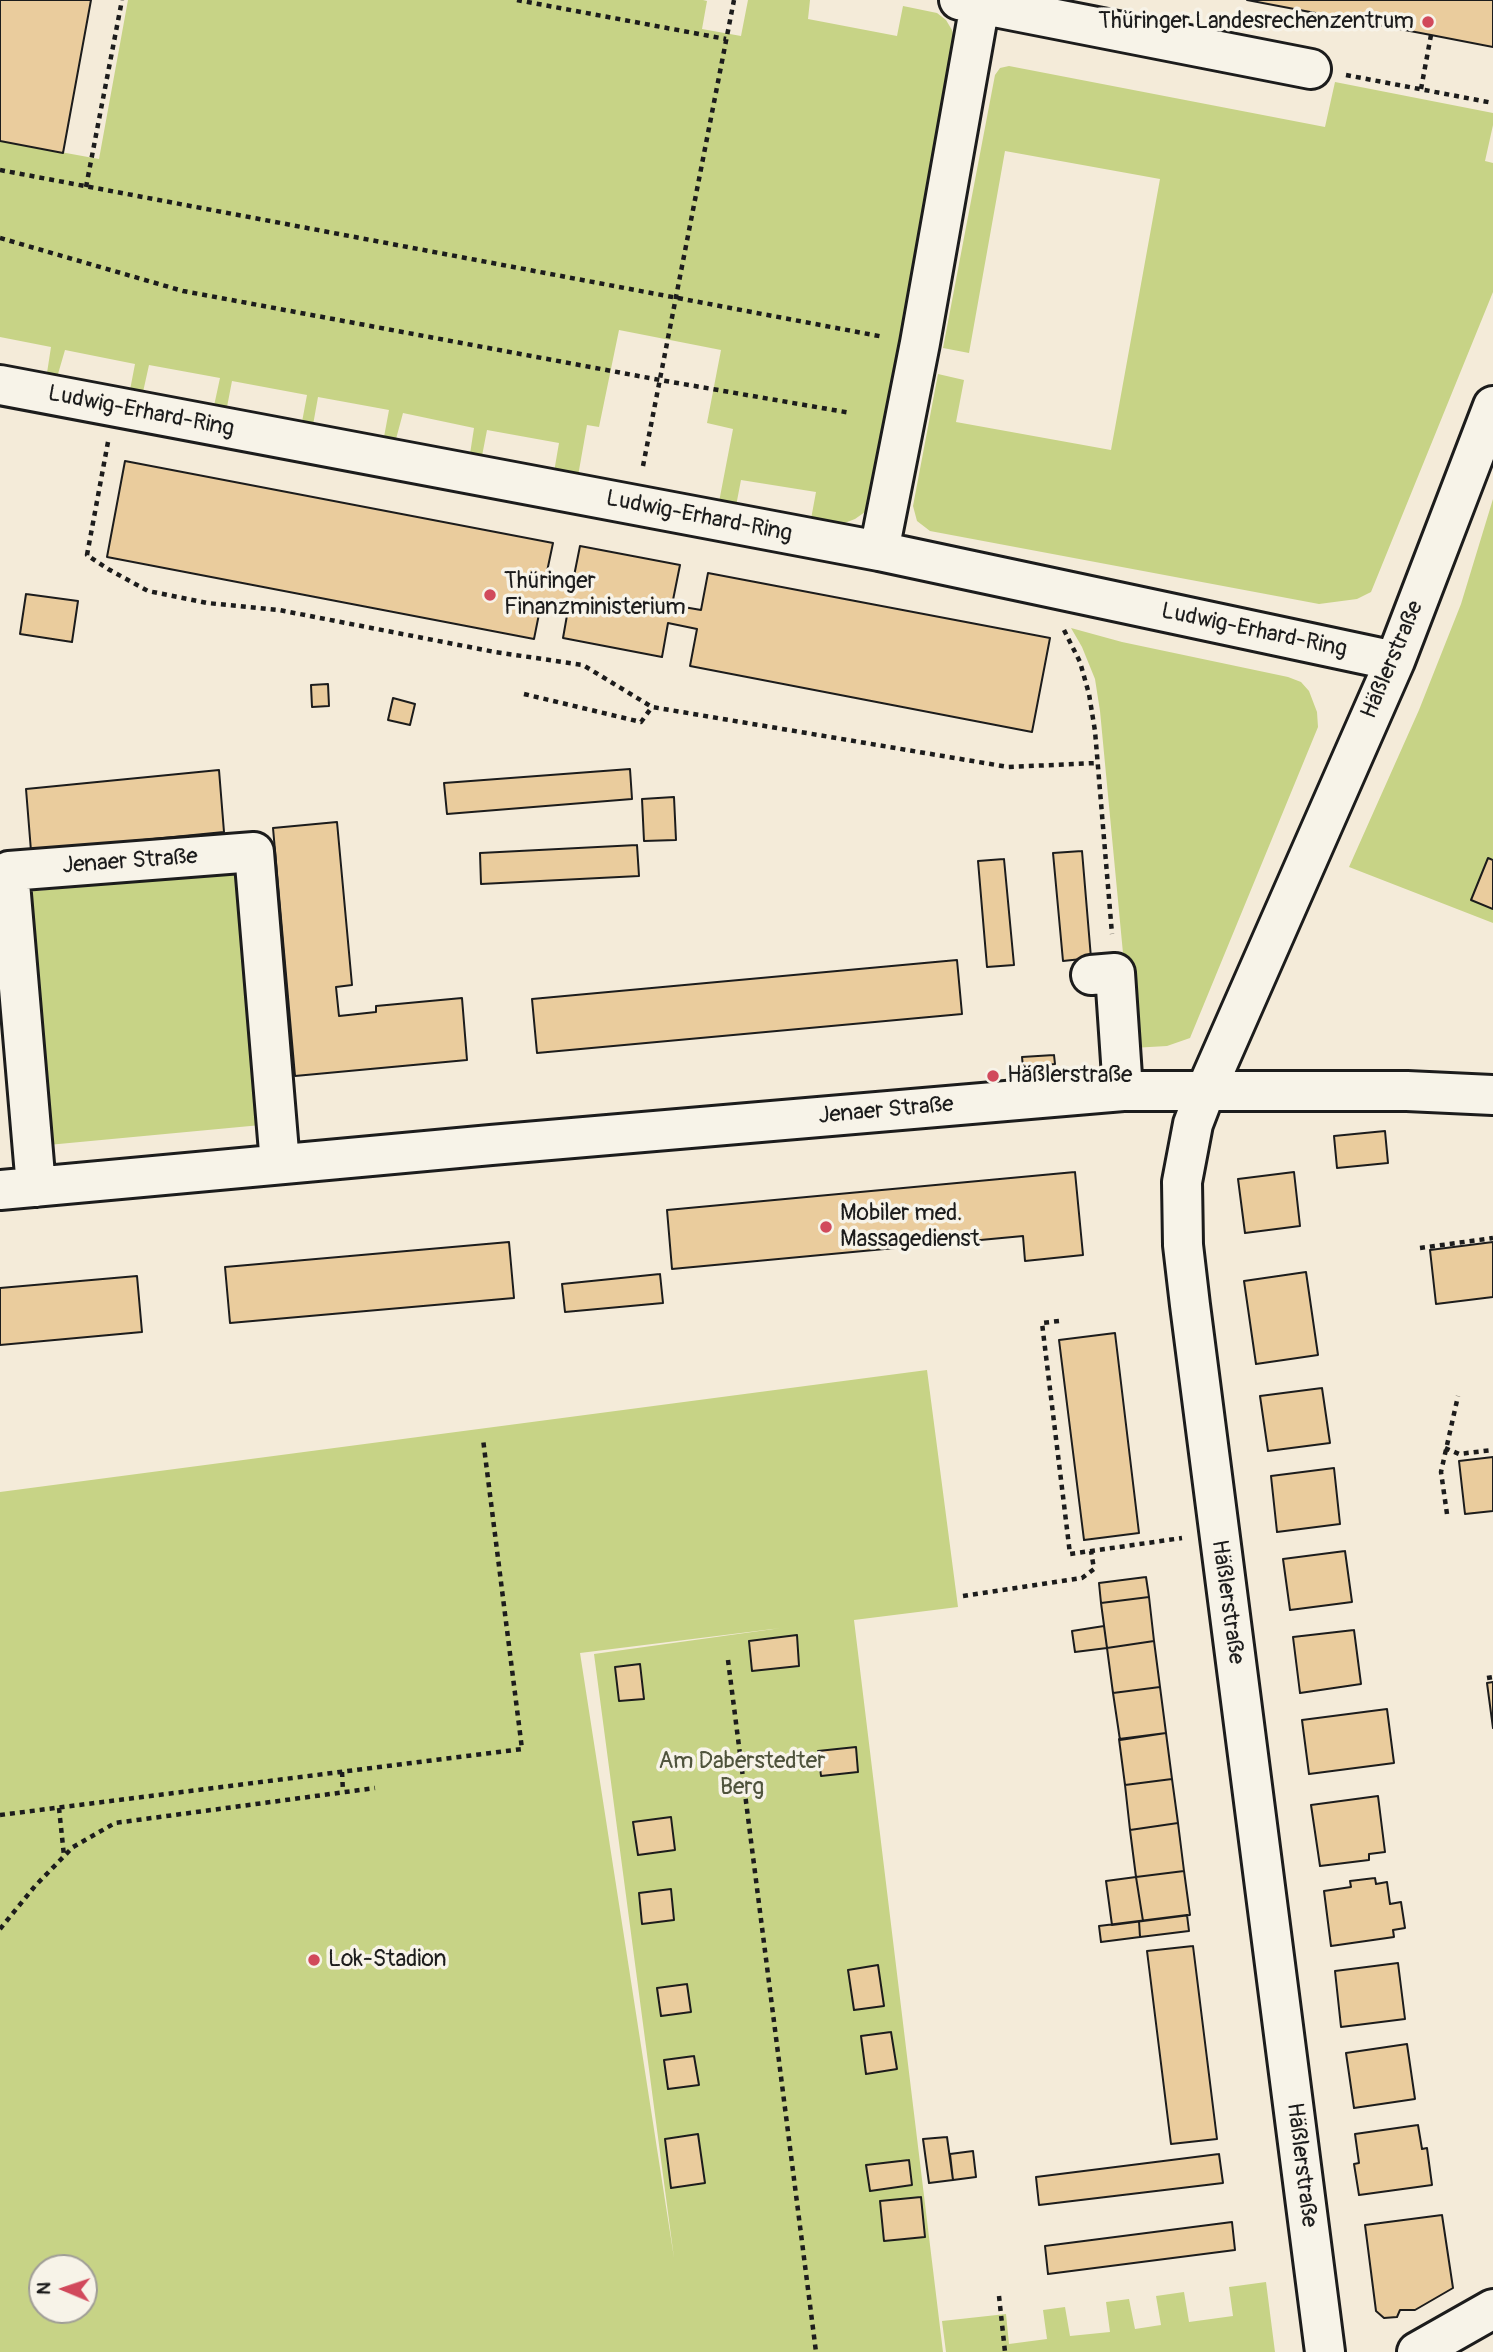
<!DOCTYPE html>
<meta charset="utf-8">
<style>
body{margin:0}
#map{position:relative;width:1493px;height:2352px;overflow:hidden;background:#f4ebd9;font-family:Pangolin,sans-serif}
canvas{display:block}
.north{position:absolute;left:28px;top:2254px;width:70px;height:70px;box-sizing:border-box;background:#f7f3e8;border:2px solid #9f9d96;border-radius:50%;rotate:272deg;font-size:19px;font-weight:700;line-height:28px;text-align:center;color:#1c1c1c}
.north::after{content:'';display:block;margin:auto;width:24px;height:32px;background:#d1495b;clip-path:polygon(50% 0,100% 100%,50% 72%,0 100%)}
</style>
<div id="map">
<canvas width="1493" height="2352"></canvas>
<div class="north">N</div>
</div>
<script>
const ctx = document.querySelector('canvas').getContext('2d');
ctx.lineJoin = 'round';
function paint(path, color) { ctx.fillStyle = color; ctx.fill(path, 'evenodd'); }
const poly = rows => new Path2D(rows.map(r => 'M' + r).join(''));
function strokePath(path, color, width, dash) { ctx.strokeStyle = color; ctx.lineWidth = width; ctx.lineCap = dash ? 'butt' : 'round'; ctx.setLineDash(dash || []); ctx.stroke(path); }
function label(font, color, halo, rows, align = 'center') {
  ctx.font = font + ' Pangolin,sans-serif'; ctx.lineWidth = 7; ctx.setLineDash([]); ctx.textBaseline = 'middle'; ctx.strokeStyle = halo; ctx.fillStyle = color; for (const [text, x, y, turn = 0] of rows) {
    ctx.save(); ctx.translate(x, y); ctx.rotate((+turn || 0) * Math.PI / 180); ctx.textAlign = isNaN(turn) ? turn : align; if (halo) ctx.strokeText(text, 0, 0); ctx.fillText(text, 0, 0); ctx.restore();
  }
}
const green = poly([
 [128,0,703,0,707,1,702,29,741,36,748,0,810,0,808,19,897,36,903,6,937,13,946,20,952,30,955,43,953,57,870,502,865,512,855,519,842,524,830,524,811,519,816,492,741,480,736,506,719,502,733,429,707,423,721,350,619,330,599,427,587,425,578,476,554,472,559,443,487,430,482,456,470,454,474,428,403,413,396,439,384,437,389,410,318,397,313,425,302,422,307,395,232,381,227,407,214,406,220,378,149,365,143,392,130,390,135,364,65,350,58,374,47,373,51,347,0,337,0,141,99,159],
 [1009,66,1325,127,1335,82,1493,113,1493,125,1485,161,1493,163,1493,292,1371,592,1357,599,1319,604,930,531,917,521,913,506,938,374,964,380,956,422,1111,450,1160,179,1005,151,969,353,943,348,995,75,1000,68],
 [1493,499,1493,923,1349,867,1419,710,1461,604],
 [1071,628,1122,642,1288,677,1301,682,1309,691,1317,712,1318,727,1190,1038,1167,1046,1132,1048,1100,711,1095,679,1082,647],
 [238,872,261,1125,48,1145,24,892],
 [927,1370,958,1607,854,1620,943,2352,0,2352,0,1492],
 [781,1628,594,1654,674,2258,580,1653],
 [42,2268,84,2268,84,2310,42,2310],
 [1266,2282,1275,2352,946,2352,942,2321,1006,2314,1009,2344,1047,2339,1043,2310,1065,2307,1070,2336,1110,2332,1106,2302,1129,2299,1135,2329,1161,2325,1156,2296,1184,2292,1189,2322,1233,2316,1229,2287]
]);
const building = poly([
 [0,0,91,0,63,153,0,141,0,0],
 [1247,0,1493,0,1493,47,1431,35,1247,0],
 [125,461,553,543,545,581,572,586,580,546,680,565,672,605,701,610,708,573,1050,638,1032,732,690,666,697,629,668,623,662,657,563,638,569,604,542,599,534,639,107,557,125,461],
 [26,594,78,601,72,642,20,634,26,594],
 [328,684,329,706,312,707,311,685,328,684],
 [393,698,415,704,410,725,388,720,393,698],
 [630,769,632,799,447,814,444,783,630,769],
 [219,770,224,832,31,851,26,789,219,770],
 [674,797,676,840,644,841,642,799,674,797],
 [337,822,352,985,336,987,339,1016,376,1012,376,1006,462,998,467,1060,295,1076,273,828,337,822],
 [637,845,639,876,481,884,480,853,637,845],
 [1082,851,1091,958,1063,961,1053,853,1082,851],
 [1488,858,1493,860,1493,909,1471,900,1488,858],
 [1004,859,1014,965,987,967,978,861,1004,859],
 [957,960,962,1014,537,1053,532,999,957,960],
 [1054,1055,1055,1064,1023,1067,1022,1057,1054,1055],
 [1385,1131,1388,1163,1337,1168,1334,1136,1385,1131],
 [1075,1172,1083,1255,1025,1261,1023,1236,672,1269,667,1210,1075,1172],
 [1294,1172,1300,1226,1245,1233,1238,1179,1294,1172],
 [509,1242,514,1298,230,1323,225,1267,509,1242],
 [1493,1242,1493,1297,1436,1304,1430,1250,1493,1242],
 [1306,1272,1318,1355,1256,1364,1244,1281,1306,1272],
 [660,1274,663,1303,565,1312,562,1284,660,1274],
 [137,1276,142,1332,0,1345,0,1288,137,1276],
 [1115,1333,1139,1533,1084,1540,1059,1340,1115,1333],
 [1322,1388,1330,1443,1268,1451,1260,1396,1322,1388],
 [1493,1457,1493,1511,1465,1514,1459,1461,1493,1457],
 [1334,1468,1340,1524,1277,1532,1271,1476,1334,1468],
 [1345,1551,1352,1602,1290,1610,1283,1559,1345,1551],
 [1146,1577,1149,1597,1101,1603,1099,1583,1146,1577],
 [1149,1597,1154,1641,1107,1648,1101,1603,1149,1597],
 [1104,1626,1107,1648,1075,1652,1072,1631,1104,1626],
 [1354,1630,1361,1684,1300,1693,1293,1637,1354,1630],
 [797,1635,799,1666,752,1671,749,1641,797,1635],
 [1154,1641,1160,1687,1113,1693,1107,1648,1154,1641],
 [640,1664,644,1699,619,1701,615,1667,640,1664],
 [1493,1682,1493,1728,1487,1683,1493,1682],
 [1160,1687,1166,1733,1120,1740,1113,1693,1160,1687],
 [1387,1709,1394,1763,1309,1774,1302,1720,1387,1709],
 [1166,1733,1172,1779,1125,1785,1119,1739,1166,1733],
 [856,1747,858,1772,821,1776,818,1751,856,1747],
 [1172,1779,1178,1823,1130,1830,1125,1785,1172,1779],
 [1378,1796,1385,1852,1369,1854,1369,1860,1320,1866,1311,1805,1378,1796],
 [671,1817,675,1850,638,1855,633,1822,671,1817],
 [1178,1823,1184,1871,1136,1877,1130,1830,1178,1823],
 [1184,1871,1190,1915,1143,1921,1136,1877,1184,1871],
 [1136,1877,1143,1921,1112,1925,1106,1881,1136,1877],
 [1375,1878,1376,1884,1387,1882,1390,1904,1401,1902,1405,1928,1393,1930,1394,1937,1331,1946,1324,1891,1351,1887,1350,1881,1375,1878],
 [671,1889,674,1920,642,1924,639,1893,671,1889],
 [1187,1915,1189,1931,1140,1937,1139,1921,1187,1915],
 [1139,1921,1140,1937,1101,1942,1099,1926,1139,1921],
 [1193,1946,1217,2139,1171,2144,1147,1951,1193,1946],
 [1398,1963,1405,2019,1341,2027,1335,1971,1398,1963],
 [878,1965,884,2006,854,2010,848,1970,878,1965],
 [687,1984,691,2012,661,2016,657,1988,687,1984],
 [891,2032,897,2069,866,2074,861,2036,891,2032],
 [1407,2044,1415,2099,1354,2108,1346,2053,1407,2044],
 [694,2056,699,2085,668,2089,664,2060,694,2056],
 [1418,2125,1422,2149,1427,2148,1432,2185,1359,2195,1354,2164,1359,2163,1355,2134,1418,2125],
 [698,2134,705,2183,671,2188,665,2139,698,2134],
 [947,2137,953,2180,929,2183,923,2139,947,2137],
 [973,2151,976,2177,953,2180,950,2154,973,2151],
 [1219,2154,1223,2183,1039,2205,1036,2177,1219,2154],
 [909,2160,912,2185,870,2191,866,2165,909,2160],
 [921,2197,925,2237,884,2241,880,2201,921,2197],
 [1442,2215,1453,2288,1415,2310,1400,2310,1397,2317,1384,2318,1376,2311,1365,2225,1442,2215],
 [1232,2222,1235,2250,1048,2274,1045,2246,1232,2222]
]);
const path = poly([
 [517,0,726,39],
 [1346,75,1493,103],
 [1421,89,1431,35],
 [0,170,884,337],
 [86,187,122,0],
 [0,238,183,291,660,380,851,413],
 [108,442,87,555,108,569,148,591,207,603,279,610,495,652,583,665,652,707,1008,767,1097,763],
 [643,466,734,0],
 [1064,630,1080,662,1089,694,1095,731,1112,934],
 [524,694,641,722,652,707],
 [1420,1248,1493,1238],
 [1059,1321,1042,1323,1070,1554,1182,1538],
 [1445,1448,1459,1454,1493,1450],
 [1447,1514,1441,1472,1458,1396],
 [963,1596,1082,1578,1094,1569,1091,1551],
 [728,1660,816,2352],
 [1487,1678,1493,1677],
 [342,1772,343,1792],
 [59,1808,64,1856],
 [0,1815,522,1749,483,1439],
 [0,1929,35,1886,73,1847,115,1823,375,1788],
 [999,2296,1005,2352]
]);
const minor = poly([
 [959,0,1311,69],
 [0,385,879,551,1395,661],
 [879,551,920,343,980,4],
 [1091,975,1115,973,1123,1091],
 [36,1187,9,871,254,852,280,1164],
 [0,1190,491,1145,1123,1091,1407,1091,1493,1095],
 [1325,2352,1190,1305,1183,1245,1182,1182,1193,1124,1206,1090,1395,661,1493,406],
 [1417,2352,1493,2309]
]);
const markers = [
 [1428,22,7,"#d1495b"],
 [490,595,7,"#d1495b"],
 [993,1076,7,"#d1495b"],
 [826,1227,7,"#d1495b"],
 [314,1960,7,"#d1495b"]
];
const poiNames = [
 ["Thüringer Landesrechenzentrum",1414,22,"right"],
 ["Thüringer",504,582],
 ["Finanzministerium",504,608],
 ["Häßlerstraße",1007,1076],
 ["Mobiler med.",840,1214],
 ["Massagedienst",840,1240],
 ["Lok-Stadion",328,1960]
];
const streetNames = [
 ["Ludwig-Erhard-Ring",141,412,11],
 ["Ludwig-Erhard-Ring",699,517,11],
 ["Ludwig-Erhard-Ring",1254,631,12],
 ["Häßlerstraße",1393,660,-67],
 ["Jenaer Straße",130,862,-4],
 ["Jenaer Straße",886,1111,-5],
 ["Häßlerstraße",1227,1602,82],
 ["Häßlerstraße",1301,2165,83]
];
const parkNames = [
 ["Am Daberstedter",742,1762],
 ["Berg",742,1788]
];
paint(green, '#c7d386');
paint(building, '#eacc9d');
strokePath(building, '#1c1c1c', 2);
strokePath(minor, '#1c1c1c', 44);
strokePath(path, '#1c1c1c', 4.5, [5, 5]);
strokePath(minor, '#f7f3e8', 38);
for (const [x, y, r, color] of markers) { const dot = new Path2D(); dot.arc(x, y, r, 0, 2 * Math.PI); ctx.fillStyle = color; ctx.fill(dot); strokePath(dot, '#f7f3e8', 2.5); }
label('23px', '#1c1c1c', '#f7f3e8', poiNames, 'left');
label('23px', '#1c1c1c', '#f7f3e8', streetNames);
label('23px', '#4f533c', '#f7f3e8', parkNames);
</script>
